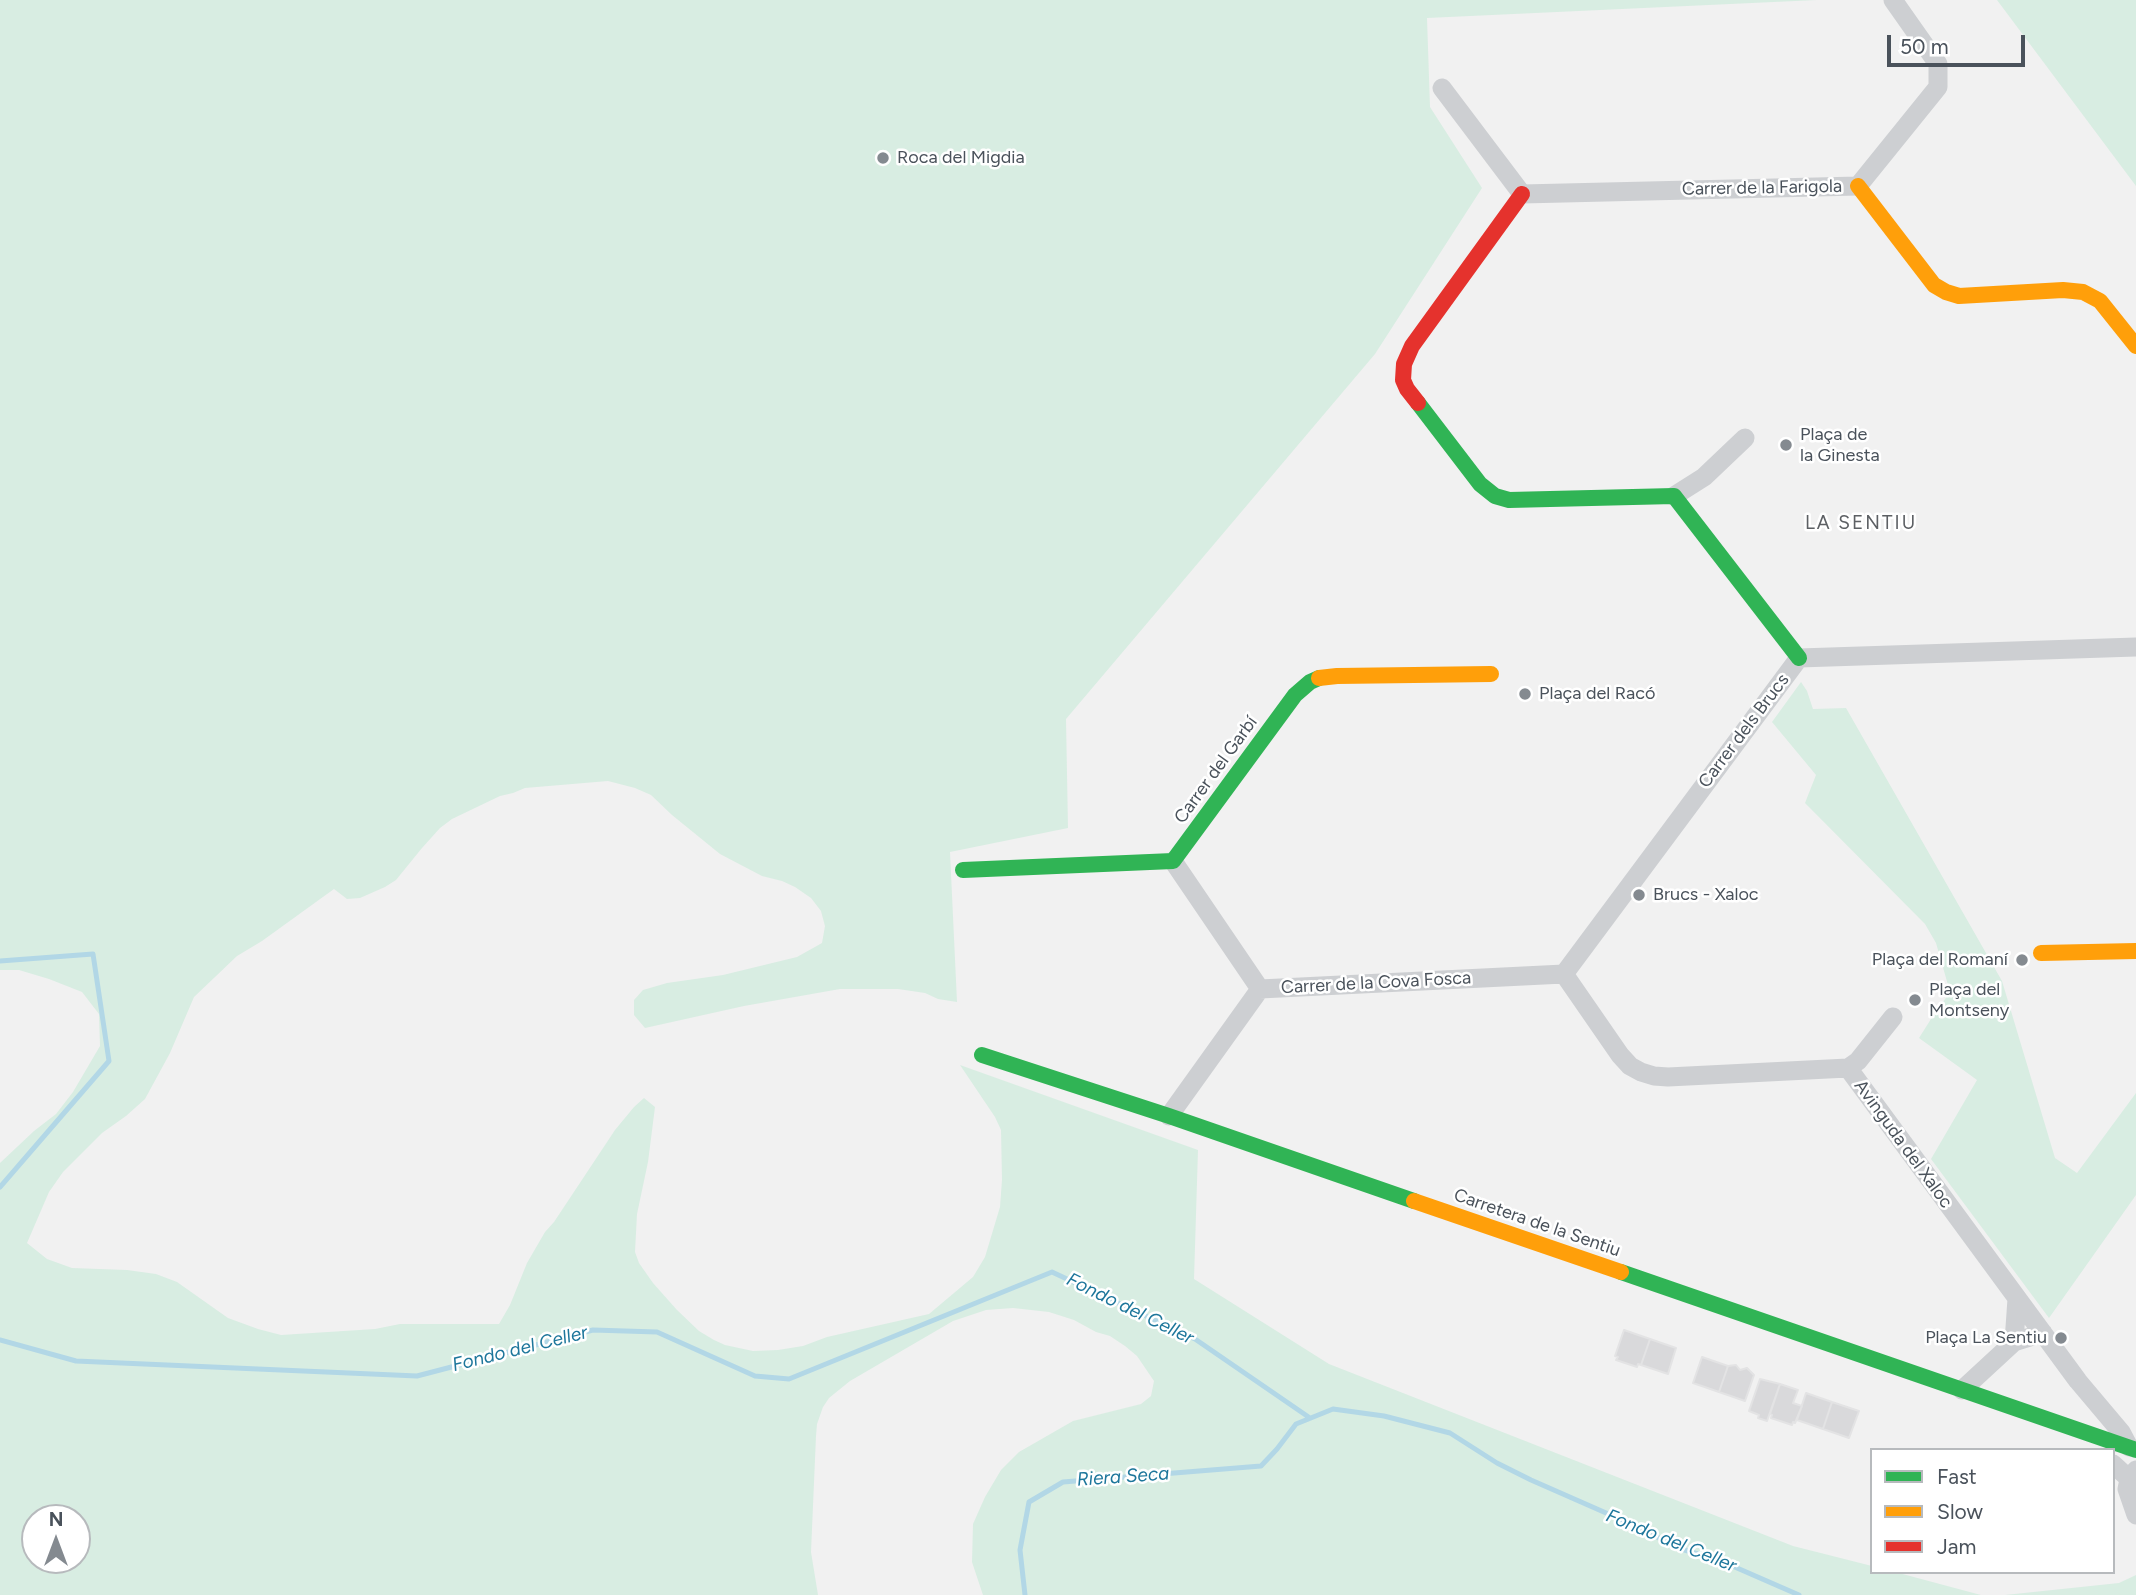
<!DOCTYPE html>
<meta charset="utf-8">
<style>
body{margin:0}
#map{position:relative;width:2136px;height:1595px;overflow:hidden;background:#f1f1f1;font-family:Figtree,sans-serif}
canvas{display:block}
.legend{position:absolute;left:1870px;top:1448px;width:245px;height:126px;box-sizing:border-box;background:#fff;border:2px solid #b7babd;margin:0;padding:9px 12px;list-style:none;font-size:21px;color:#4a525b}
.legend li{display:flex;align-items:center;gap:14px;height:35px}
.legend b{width:35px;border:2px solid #b7babd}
.north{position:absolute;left:21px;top:1504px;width:70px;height:70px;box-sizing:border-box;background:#fff;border:2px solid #b7babd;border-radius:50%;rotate:0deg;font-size:19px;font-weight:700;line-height:28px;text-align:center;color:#4a525b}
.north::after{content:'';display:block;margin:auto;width:24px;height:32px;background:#848a90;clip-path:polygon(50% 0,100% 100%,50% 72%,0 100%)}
.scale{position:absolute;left:1887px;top:35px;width:138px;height:32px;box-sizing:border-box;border:4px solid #4a525b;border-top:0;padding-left:9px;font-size:21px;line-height:24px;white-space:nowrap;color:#4a525b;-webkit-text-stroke:5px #fff;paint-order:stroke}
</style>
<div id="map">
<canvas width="2136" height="1595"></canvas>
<ul class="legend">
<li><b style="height:9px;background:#30b455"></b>Fast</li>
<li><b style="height:9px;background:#ff9f0a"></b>Slow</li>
<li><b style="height:9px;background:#e5322d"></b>Jam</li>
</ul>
<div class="north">N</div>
<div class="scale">50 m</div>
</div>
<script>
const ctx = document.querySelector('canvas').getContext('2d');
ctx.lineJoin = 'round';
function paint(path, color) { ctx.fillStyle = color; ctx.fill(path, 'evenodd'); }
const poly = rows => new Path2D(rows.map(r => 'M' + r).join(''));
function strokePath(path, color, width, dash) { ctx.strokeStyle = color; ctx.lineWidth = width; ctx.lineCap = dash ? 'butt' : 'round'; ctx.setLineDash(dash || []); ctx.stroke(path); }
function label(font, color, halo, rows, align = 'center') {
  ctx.font = font + ' Figtree,sans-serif'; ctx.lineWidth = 5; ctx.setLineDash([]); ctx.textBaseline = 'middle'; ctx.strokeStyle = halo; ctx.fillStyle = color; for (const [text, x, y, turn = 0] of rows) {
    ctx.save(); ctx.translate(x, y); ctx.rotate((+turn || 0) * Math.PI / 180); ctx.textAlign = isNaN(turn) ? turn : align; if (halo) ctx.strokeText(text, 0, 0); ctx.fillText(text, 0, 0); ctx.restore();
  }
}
const green = poly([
 [0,0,1817,0,1427,18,1430,107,1482,188,1375,354,1066,719,1068,828,950,852,957,1002,938,999,925,993,898,989,840,989,744,1006,645,1028,634,1015,634,1000,643,990,667,983,723,975,797,957,822,943,825,926,821,911,811,898,795,887,782,881,762,876,720,854,672,815,651,795,635,788,608,781,525,788,513,793,500,796,452,819,440,828,422,848,396,880,385,887,360,898,347,899,334,889,262,941,237,956,215,977,194,997,170,1053,145,1099,126,1116,102,1133,63,1172,49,1192,27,1243,47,1259,72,1268,127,1270,156,1274,177,1282,228,1318,258,1329,281,1335,375,1329,400,1324,499,1324,510,1305,527,1263,545,1232,554,1222,615,1130,634,1107,644,1098,655,1107,648,1162,637,1214,635,1252,639,1263,653,1283,677,1310,699,1331,714,1340,725,1345,753,1351,778,1350,803,1346,827,1337,929,1314,973,1277,985,1257,1000,1207,1002,1180,1001,1130,995,1117,960,1065,1198,1150,1194,1279,1329,1364,1793,1546,1872,1566,1872,1572,1895,1572,1981,1595,983,1595,972,1562,973,1524,985,1497,1001,1470,1019,1452,1073,1421,1141,1404,1151,1396,1154,1381,1137,1356,1125,1346,1110,1336,1096,1332,1074,1320,1049,1312,1013,1308,986,1310,953,1321,850,1381,829,1398,823,1407,817,1424,816,1436,811,1552,818,1595,0,1595,0,1163,34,1131,56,1114,73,1092,100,1046,99,1014,82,992,49,979,19,970,0,970],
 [35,1518,77,1518,77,1560,35,1560],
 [1997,0,2136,0,2136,186],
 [1801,682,1807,691,1813,709,1846,708,2002,981,2055,1158,2077,1173,2136,1093,2136,1195,2049,1318,1931,1159,1977,1080,1919,1038,1931,1019,1950,992,1936,943,1925,924,1805,803,1816,775,1772,722],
 [2136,1575,2136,1595,2005,1595,2119,1583]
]);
const stream = poly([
 [0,961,93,954,109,1061,0,1187],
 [0,1340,76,1361,417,1376,593,1330,657,1332,755,1376,789,1379,1052,1272,1195,1339,1310,1418],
 [1025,1595,1020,1550,1029,1502,1063,1482,1261,1466,1277,1449,1296,1424,1333,1409,1384,1416,1450,1433,1497,1463,1531,1480,1638,1527,1678,1548,1721,1561,1799,1595]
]);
const building = poly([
 [1624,1330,1650,1339,1641,1365,1638,1364,1637,1367,1616,1360,1618,1357,1615,1356,1624,1330],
 [1650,1339,1676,1348,1668,1374,1641,1365,1650,1339],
 [1702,1357,1728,1366,1719,1392,1693,1383,1702,1357],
 [1736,1365,1740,1370,1747,1368,1754,1375,1745,1401,1719,1392,1728,1366,1736,1365],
 [1760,1379,1780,1384,1767,1421,1758,1418,1759,1415,1749,1411,1760,1379],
 [1780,1384,1798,1390,1793,1403,1802,1406,1795,1423,1793,1422,1792,1425,1771,1418,1772,1415,1770,1414,1780,1384],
 [1806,1393,1832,1402,1823,1429,1797,1420,1806,1393],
 [1832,1402,1859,1411,1849,1438,1823,1429,1832,1402]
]);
const street = poly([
 [1442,88,1522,194,1858,186,1938,87,1938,64,1893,0],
 [1674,496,1704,477,1745,438],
 [1173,861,1260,989],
 [1564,974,1620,1055,1630,1066,1641,1072,1654,1076,1668,1077,1848,1068,2078,1381,2121,1432,2129,1447],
 [1564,974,1799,658,2136,647],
 [1848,1068,1858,1061,1893,1017],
 [1169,1116,1260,989,1564,974],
 [2014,1342,2017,1299],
 [1962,1390,2014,1342,2043,1333],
 [2113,1464,2136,1485],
 [2136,1470,2129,1479,2127,1489,2136,1515]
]);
const fast = poly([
 [1418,403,1480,484,1495,496,1509,500,1674,496,1799,658],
 [963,870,1173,861,1295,695,1310,682,1319,678],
 [982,1055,1169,1116,1414,1201],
 [1621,1272,2136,1450]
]);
const slow = poly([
 [1858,186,1934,285,1946,292,1959,296,2063,290,2083,292,2100,301,2136,346],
 [1319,678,1337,676,1491,674],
 [2041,953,2136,951],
 [1414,1201,1621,1272]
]);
const jam = poly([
 [1418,403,1407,389,1403,380,1404,364,1412,346,1522,194]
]);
const markers = [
 [883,158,7,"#848a90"],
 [1786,445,7,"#848a90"],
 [1525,694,7,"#848a90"],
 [1639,895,7,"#848a90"],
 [2022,960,7,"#848a90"],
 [1915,1000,7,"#848a90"],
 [2061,1338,7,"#848a90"]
];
const poiNames = [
 ["Roca del Migdia",897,158],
 ["Plaça de",1800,435],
 ["la Ginesta",1800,456],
 ["Plaça del Racó",1539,694],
 ["Brucs - Xaloc",1653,895],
 ["Plaça del Romaní",2008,960,"right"],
 ["Plaça del",1929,990],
 ["Montseny",1929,1011],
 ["Plaça La Sentiu",2047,1338,"right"]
];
const streetNames = [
 ["Carrer de la Farigola",1762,188,-1],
 ["Carrer dels Brucs",1744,731,-53],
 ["Carrer del Garbí",1216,770,-54],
 ["Carrer de la Cova Fosca",1376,983,-3],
 ["Avinguda del Xaloc",1903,1144,54],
 ["Carretera de la Sentiu",1537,1223,19]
];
const neighbourhoodNames = [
 ["LA SENTIU",1861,523]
];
const waterNames = [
 ["Fondo del Celler",1130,1309,26],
 ["Fondo del Celler",520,1349,-14],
 ["Riera Seca",1123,1477,-4],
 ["Fondo del Celler",1671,1541,22]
];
paint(green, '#d8ede2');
strokePath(stream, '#b2d7e6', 5);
paint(building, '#d9d9db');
strokePath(building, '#e3e3e4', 2);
strokePath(street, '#cdcfd2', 19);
strokePath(fast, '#30b455', 16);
strokePath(slow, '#ff9f0a', 16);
strokePath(jam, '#e5322d', 16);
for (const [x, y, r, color] of markers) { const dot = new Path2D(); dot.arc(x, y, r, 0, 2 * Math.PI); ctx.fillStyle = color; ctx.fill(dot); strokePath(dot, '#fff', 2.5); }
label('18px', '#4a525b', '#fff', poiNames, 'left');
label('18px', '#4a525b', '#fff', streetNames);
ctx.letterSpacing = '2px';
label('19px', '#5d6064', '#fff', neighbourhoodNames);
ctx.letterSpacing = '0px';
label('italic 19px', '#1d769b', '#fff', waterNames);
</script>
